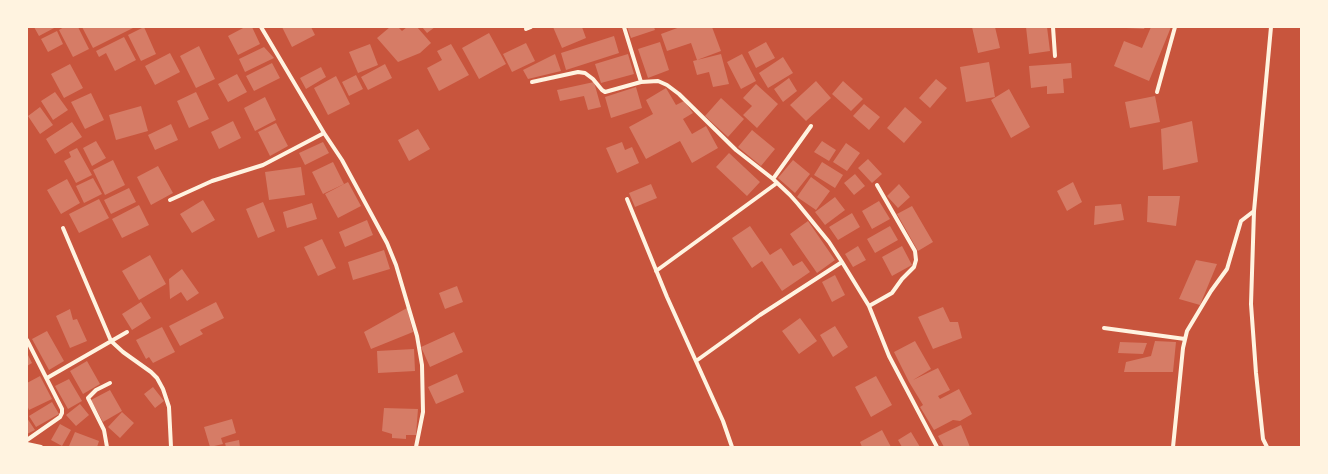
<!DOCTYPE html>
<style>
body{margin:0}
#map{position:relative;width:1328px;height:474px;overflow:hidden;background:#c8553d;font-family:Quicksand,sans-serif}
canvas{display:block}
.frame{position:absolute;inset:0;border:28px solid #fff3e0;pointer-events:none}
</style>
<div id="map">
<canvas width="1328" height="474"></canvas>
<div class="frame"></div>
</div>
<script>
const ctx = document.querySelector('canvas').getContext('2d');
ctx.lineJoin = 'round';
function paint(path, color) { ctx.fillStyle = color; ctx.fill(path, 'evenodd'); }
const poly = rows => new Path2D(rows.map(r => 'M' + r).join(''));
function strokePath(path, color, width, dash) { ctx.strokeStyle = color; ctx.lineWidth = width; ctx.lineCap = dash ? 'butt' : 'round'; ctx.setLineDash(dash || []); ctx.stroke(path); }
const building = poly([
 [34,27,56,27,39,36],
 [64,27,78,27,89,49,73,57,59,30],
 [82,27,132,27,133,28,93,48],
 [144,27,156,54,141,61,128,35],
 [245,27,252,27,260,44,238,55,228,36],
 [282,27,311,27,315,35,292,47],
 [390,27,398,27,402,31,407,27,417,27,431,43,420,53,398,62,377,38],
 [422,27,435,27,427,33],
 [553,27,582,27,586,38,562,48],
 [627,27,654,27,655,30,631,38],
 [680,27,712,27,721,51,697,60,691,43,667,51,661,34],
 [972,27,995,27,1000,48,978,53],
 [1026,27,1047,27,1050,51,1029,54],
 [1126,27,1145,27,1144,29,1126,28],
 [1151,27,1171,27,1149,81,1114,66,1124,41,1142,48],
 [57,31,63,44,48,52,41,39],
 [489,33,506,64,479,79,462,48],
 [614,36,619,53,566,70,561,53],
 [124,37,136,60,115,71,106,53,99,57,96,51],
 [660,42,669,70,648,78,638,49],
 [766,42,775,58,756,68,748,52],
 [526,43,535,61,512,72,503,54],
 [370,44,378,65,358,73,349,52],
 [451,44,469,75,439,91,427,68,442,60,437,51],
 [199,46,215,79,196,88,180,56],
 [264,47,274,58,245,72,239,59],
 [170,53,180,72,155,85,145,66],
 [555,54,561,71,528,79,523,70],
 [628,54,634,74,601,83,595,64],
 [721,54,729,84,713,87,709,72,697,75,693,61],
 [742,54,756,81,741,89,727,62],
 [783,57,793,73,768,88,759,73],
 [989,62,995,97,966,102,960,67],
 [272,63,280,78,254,91,246,76],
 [1071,63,1072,78,1063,79,1064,93,1047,94,1047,86,1031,88,1029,66],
 [70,64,83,88,64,98,51,74],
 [385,64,392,78,368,90,361,77],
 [321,67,326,77,306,89,300,78],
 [237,74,247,92,228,102,218,84],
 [356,75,363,89,349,96,342,82],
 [336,76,350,104,328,115,314,88],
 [789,78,797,91,783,102,774,89],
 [936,79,947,88,930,108,919,98],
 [816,81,831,98,806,121,790,105],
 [843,81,863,99,851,111,832,94],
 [594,82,601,107,588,110,584,96,560,101,557,90],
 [756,84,778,104,757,128,743,115,752,106,743,98],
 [636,87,642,108,611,118,605,97],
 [666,88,676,105,684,101,693,113,683,119,692,134,706,126,718,148,692,163,680,141,646,159,629,127,653,114,646,100],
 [1009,89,1030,127,1011,138,991,100],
 [55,92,68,110,53,120,41,101],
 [196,92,209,119,189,128,177,101],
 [91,93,104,120,85,129,71,102],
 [1155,96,1160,122,1130,128,1125,102],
 [265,97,276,120,255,131,244,108],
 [721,98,744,119,728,137,705,116],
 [864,104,880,117,869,130,853,116],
 [141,106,148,131,116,140,109,115],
 [40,107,53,125,40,134,28,116],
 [905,107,922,122,904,143,887,128],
 [233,121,241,138,219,149,211,132],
 [1192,121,1198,162,1163,170,1161,129],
 [72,122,82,137,55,154,46,139],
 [276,123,288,146,270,156,258,132],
 [171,124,178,140,155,150,148,135],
 [418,129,430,149,409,161,398,140],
 [752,130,775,149,761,166,738,147],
 [96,141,106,158,92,166,83,148],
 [822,141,836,150,829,161,814,152],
 [323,142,329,153,305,165,299,153],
 [622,142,625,150,632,147,639,163,617,173,606,148],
 [846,143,860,153,847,171,833,162],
 [77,148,92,175,76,183,64,161,71,157,69,152],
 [729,153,760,182,747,196,716,167],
 [868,159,882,174,872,183,858,168],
 [113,160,125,185,105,195,93,170],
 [793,160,810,174,795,193,778,178],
 [333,162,344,184,323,194,312,172],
 [822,162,843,175,835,188,814,175],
 [158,166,173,193,151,205,137,177],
 [301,167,305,195,269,200,265,172],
 [855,174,865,186,854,195,844,183],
 [811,177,830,191,816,210,797,197],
 [93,178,102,194,84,203,76,186],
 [67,179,80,203,61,214,47,190],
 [348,182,361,206,338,218,325,194],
 [1073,182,1082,202,1067,211,1057,191],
 [651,184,657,198,635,207,629,193],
 [899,184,910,197,898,208,887,196],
 [129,188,136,202,111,214,104,200],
 [1148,196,1180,196,1176,226,1147,222],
 [835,197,845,210,825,225,815,212],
 [99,199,109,218,79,233,69,214],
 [203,200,215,220,192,233,180,214],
 [879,201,890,219,872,229,862,211],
 [263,202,275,231,258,238,246,209],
 [312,203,317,219,287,228,283,212],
 [1121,204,1124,220,1094,225,1095,206],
 [139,205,149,225,122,238,112,219],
 [912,206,933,242,918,251,897,214],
 [852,213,860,227,838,240,829,227],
 [367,220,373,235,345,247,339,232],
 [808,221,835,260,817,273,790,234],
 [750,226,770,255,781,248,793,266,802,261,810,272,782,291,762,261,752,268,732,238],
 [890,226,898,240,875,253,867,239],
 [322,239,336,268,318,276,304,247],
 [858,246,866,260,853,267,845,254],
 [902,246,912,265,892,276,882,257],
 [384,250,390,269,353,280,348,262],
 [150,255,166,284,139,300,122,271],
 [1196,260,1217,264,1200,305,1179,299],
 [182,269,199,293,187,301,181,292,170,299,169,279],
 [835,275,845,295,832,302,822,282],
 [457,286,463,302,445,309,439,293],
 [141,302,151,318,132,330,122,314],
 [216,302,224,318,200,330,203,334,180,346,169,326],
 [943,307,950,322,958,322,962,338,933,349,918,317],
 [407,308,413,332,371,349,364,332],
 [70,309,73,320,77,319,87,341,70,348,56,316],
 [800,318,817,341,799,354,782,331],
 [835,326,848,347,833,357,820,335],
 [162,327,175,352,153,363,149,357,146,359,136,340],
 [47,331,64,361,49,370,32,339],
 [454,332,463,352,430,367,421,347],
 [915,341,931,369,913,380,938,368,950,390,938,396,940,399,959,389,972,414,960,421,953,420,934,430,920,407,923,405,909,382,894,352],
 [1155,341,1176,342,1173,372,1124,372,1126,362,1151,356],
 [1120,342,1147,343,1143,354,1118,353],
 [414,349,415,371,378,373,377,351],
 [27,353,32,363,27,366],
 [87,361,100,384,83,394,70,371],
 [457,374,464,392,436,404,428,387],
 [40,376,52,399,29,410,27,405,27,383],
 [876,376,892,405,871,417,855,387],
 [69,379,82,401,68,409,55,386],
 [153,387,164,401,155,408,144,394],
 [110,390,122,411,103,422,91,400],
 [52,402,59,414,36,427,29,416],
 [80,404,89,415,76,426,66,415],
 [384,408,418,409,416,435,406,435,406,439,392,438,392,434,382,431],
 [122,412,134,423,120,438,108,427],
 [27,418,35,430,27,434],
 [232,419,236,433,221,438,223,444,210,447,204,427],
 [60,424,71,430,62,446,51,440],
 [961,425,970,447,944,447,938,436],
 [882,430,891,447,862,447,860,442],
 [75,432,99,441,97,447,69,446],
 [911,432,920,447,902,447,898,440],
 [239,440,240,447,226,447,225,443]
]);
const minor = poly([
 [261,27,324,133,342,160,387,243,396,265,417,336,422,365,423,412,416,447],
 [624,27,641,82,658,81,667,85,679,94,736,150,773,179,790,195,798,204,829,242,842,262,869,306,889,356,937,447],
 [1053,27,1055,56],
 [526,29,531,27],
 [532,82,578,72,585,73,593,79,602,90,605,92,641,82],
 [1157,92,1175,27],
 [773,179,811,126],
 [627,199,667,297,723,421,732,447],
 [170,200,212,181,263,165,324,133],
 [63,228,111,341,123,352,151,372,157,378,163,389,169,407,171,447],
 [656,271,777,183],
 [869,306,892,293,902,279,914,267,916,260,915,251,877,185],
 [1104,328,1185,339],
 [27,340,62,409,62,413,60,417,27,440],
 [696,361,760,315,842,262],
 [47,378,127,332],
 [27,444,41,447],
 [107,447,104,430,88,398,96,390,110,383],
 [1173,447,1183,348,1187,331,1211,291,1227,269,1241,221,1254,211],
 [1267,447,1263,439,1256,373,1251,304,1254,211,1271,27]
]);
paint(building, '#d67c66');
strokePath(minor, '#fff3e0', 4);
</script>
